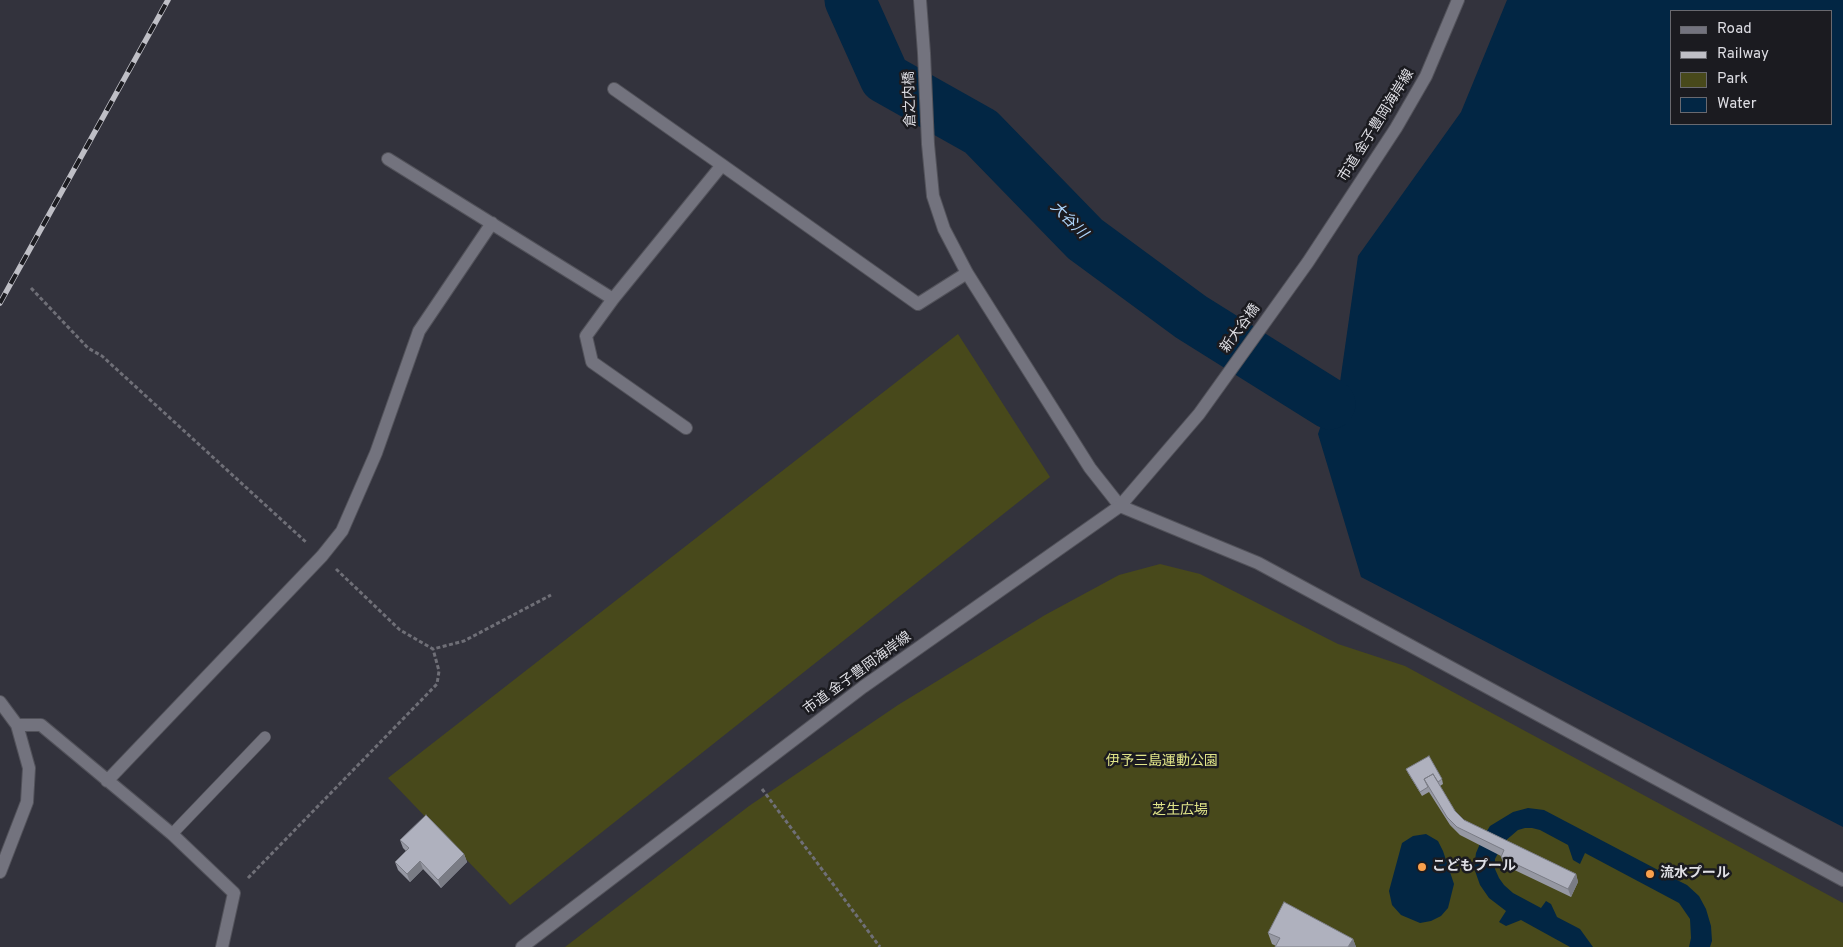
<!DOCTYPE html>
<meta charset="utf-8">
<style>
body{margin:0}
#map{position:relative;width:1843px;height:947px;overflow:hidden;background:#33333d;font-family:Overpass,sans-serif}
canvas{display:block}
.legend{position:absolute;left:1670px;top:10px;width:162px;height:115px;box-sizing:border-box;background:#1b1b20;border:1px solid #69696f;margin:0;padding:6px 9px;list-style:none;font-size:15px;color:#dfdfe5}
.legend li{display:flex;align-items:center;gap:10px;height:25px}
.legend b{width:25px;border:1px solid #69696f}
</style>
<div id="map">
<canvas width="1843" height="947"></canvas>
<ul class="legend">
<li><b style="height:6px;background:#73737e"></b>Road</li>
<li><b style="height:6px;background:#bfbfc6"></b>Railway</li>
<li><b style="height:14px;background:#48491b"></b>Park</li>
<li><b style="height:14px;background:#022644"></b>Water</li>
</ul>
</div>
<script>
const ctx = document.querySelector('canvas').getContext('2d');
ctx.lineJoin = 'round';
function paint(path, color) { ctx.fillStyle = color; ctx.fill(path, 'evenodd'); }
const poly = rows => new Path2D(rows.map(r => 'M' + r).join(''));
function strokePath(path, color, width, dash) { ctx.strokeStyle = color; ctx.lineWidth = width; ctx.lineCap = dash ? 'butt' : 'round'; ctx.setLineDash(dash || []); ctx.stroke(path); }
function label(font, color, halo, rows, align = 'center') {
  ctx.font = font + ' Overpass,"Noto Sans JP",sans-serif'; ctx.lineWidth = 5; ctx.setLineDash([]); ctx.textBaseline = 'middle'; ctx.strokeStyle = halo; ctx.fillStyle = color; for (const [text, x, y, turn = 0] of rows) {
    ctx.save(); ctx.translate(x, y); ctx.rotate((+turn || 0) * Math.PI / 180); ctx.textAlign = isNaN(turn) ? turn : align; if (halo) ctx.strokeText(text, 0, 0); ctx.fillText(text, 0, 0); ctx.restore();
  }
}
const green = poly([
 [958,334,1050,477,510,905,388,778],
 [1160,564,1200,574,1338,644,1405,666,1843,903,1843,947,565,947,749,806,898,705,1045,615,1119,575]
]);
const water = poly([
 [1507,0,1843,0,1843,827,1361,577,1318,434,1325,413,1339,389,1358,256,1461,112],
 [1832,11,1832,124,1672,124,1672,11],
 [1528,808,1544,810,1658,870,1670,867,1677,870,1673,878,1687,885,1699,896,1706,909,1711,926,1712,941,1710,947,1689,947,1691,938,1690,919,1679,903,1585,853,1580,864,1573,860,1568,845,1540,830,1532,828,1525,828,1518,830,1504,842,1495,859,1495,869,1499,878,1504,885,1513,893,1541,908,1546,901,1551,904,1557,917,1580,929,1593,947,1570,947,1521,920,1506,926,1499,922,1506,911,1489,898,1480,885,1474,868,1476,853,1482,839,1490,826,1513,812],
 [1426,834,1438,841,1443,851,1454,884,1448,908,1441,916,1431,921,1420,923,1401,915,1392,905,1389,891,1402,843,1413,836]
]);
const river = poly([
 [850,0,885,78,981,132,1085,239,1191,317,1330,404]
]);
const path = poly([
 [31,288,88,348,102,356,307,543],
 [336,569,400,630,433,649,464,641,551,595],
 [762,789,880,947],
 [248,878,437,684,439,671,433,649]
]);
const service = poly([
 [172,834,265,737]
]);
const minor = poly([
 [920,0,924,53,928,144,933,196,944,229,967,273,1090,468,1120,506],
 [614,89,722,165],
 [388,159,613,299],
 [686,428,592,362,586,336,613,299,722,165,918,304,967,273],
 [0,702,17,725,29,768,27,802,0,872],
 [17,725,41,725,172,834,234,893,222,947],
 [107,781,322,556,342,531,376,453,419,331,492,223]
]);
const tertiary = poly([
 [1120,506,1258,563,1843,880],
 [522,947,863,687,1120,506,1199,414,1308,262,1396,128,1426,76,1458,0]
]);
const rail = poly([
 [0,303,168,0]
]);
const wall = poly([
 [1406,769,1442,779,1443,784,1440,786,1455,811,1464,820,1576,874,1578,882,1571,897,1504,865,1501,857,1501,856,1460,835,1450,825,1429,792,1422,796,1408,773],
 [400,840,464,854,467,862,441,888,423,869,410,882,398,870,395,862,406,851,403,848],
 [1268,933,1353,939,1356,947,1275,947,1276,946,1272,944]
]);
const shadedWall = poly([
 [464,854,467,862,441,888,438,880],
 [420,861,423,869,410,882,407,874],
 [1576,874,1578,882,1571,897,1568,889],
 [1353,939,1356,947,1348,947]
]);
const building = poly([
 [1429,756,1442,779,1438,782,1433,774,1424,779,1428,787,1420,792,1406,769,1429,756],
 [1433,774,1455,811,1464,820,1576,874,1568,889,1501,857,1504,850,1457,827,1447,817,1424,779,1433,774],
 [426,815,464,854,438,880,420,861,407,874,395,862,409,848,400,840,426,815],
 [1284,902,1353,939,1348,947,1275,947,1280,938,1268,933,1284,902]
]);
const markers = [
 [1422,867,5,"#f9a04c"],
 [1650,874,5,"#f9a04c"]
];
const streetNames = [
 ["倉之内橋",911,99,-92],
 ["市道 金子豊岡海岸線",1377,126,-58],
 ["新大谷橋",1241,329,-54],
 ["市道 金子豊岡海岸線",858,674,-36]
];
const parkNames = [
 ["伊予三島運動公園",1162,762],
 ["芝生広場",1180,811]
];
const poiNames = [
 ["こどもプール",1432,867],
 ["流水プール",1660,874]
];
const waterNames = [
 ["大谷川",1068,221,45]
];
paint(green, '#48491b');
paint(water, '#022644');
strokePath(river, '#022644', 51);
strokePath(service, '#52525a', 12);
strokePath(minor, '#52525a', 14);
strokePath(tertiary, '#52525a', 14);
strokePath(path, '#6f6f77', 3, [4, 2.5]);
strokePath(service, '#73737e', 11);
strokePath(minor, '#73737e', 12);
strokePath(tertiary, '#73737e', 12);
strokePath(rail, '#bfbfc6', 5.5);
strokePath(rail, '#1b1b20', 4, [11]);
paint(wall, '#9698a3');
paint(shadedWall, '#7a7c85');
paint(building, '#afb1be');
strokePath(building, '#7a7c85', 1);
for (const [x, y, r, color] of markers) { const dot = new Path2D(); dot.arc(x, y, r, 0, 2 * Math.PI); ctx.fillStyle = color; ctx.fill(dot); strokePath(dot, '#1b1b20', 2); }
label('14px', '#dfdfe5', '#1b1b20', streetNames);
label('14px', '#e0e488', '#1b1b20', parkNames);
label('bold 14px', '#dfdfe5', '#1b1b20', poiNames, 'left');
label('italic 15px', '#add5fc', '#1b1b20', waterNames);
</script>
